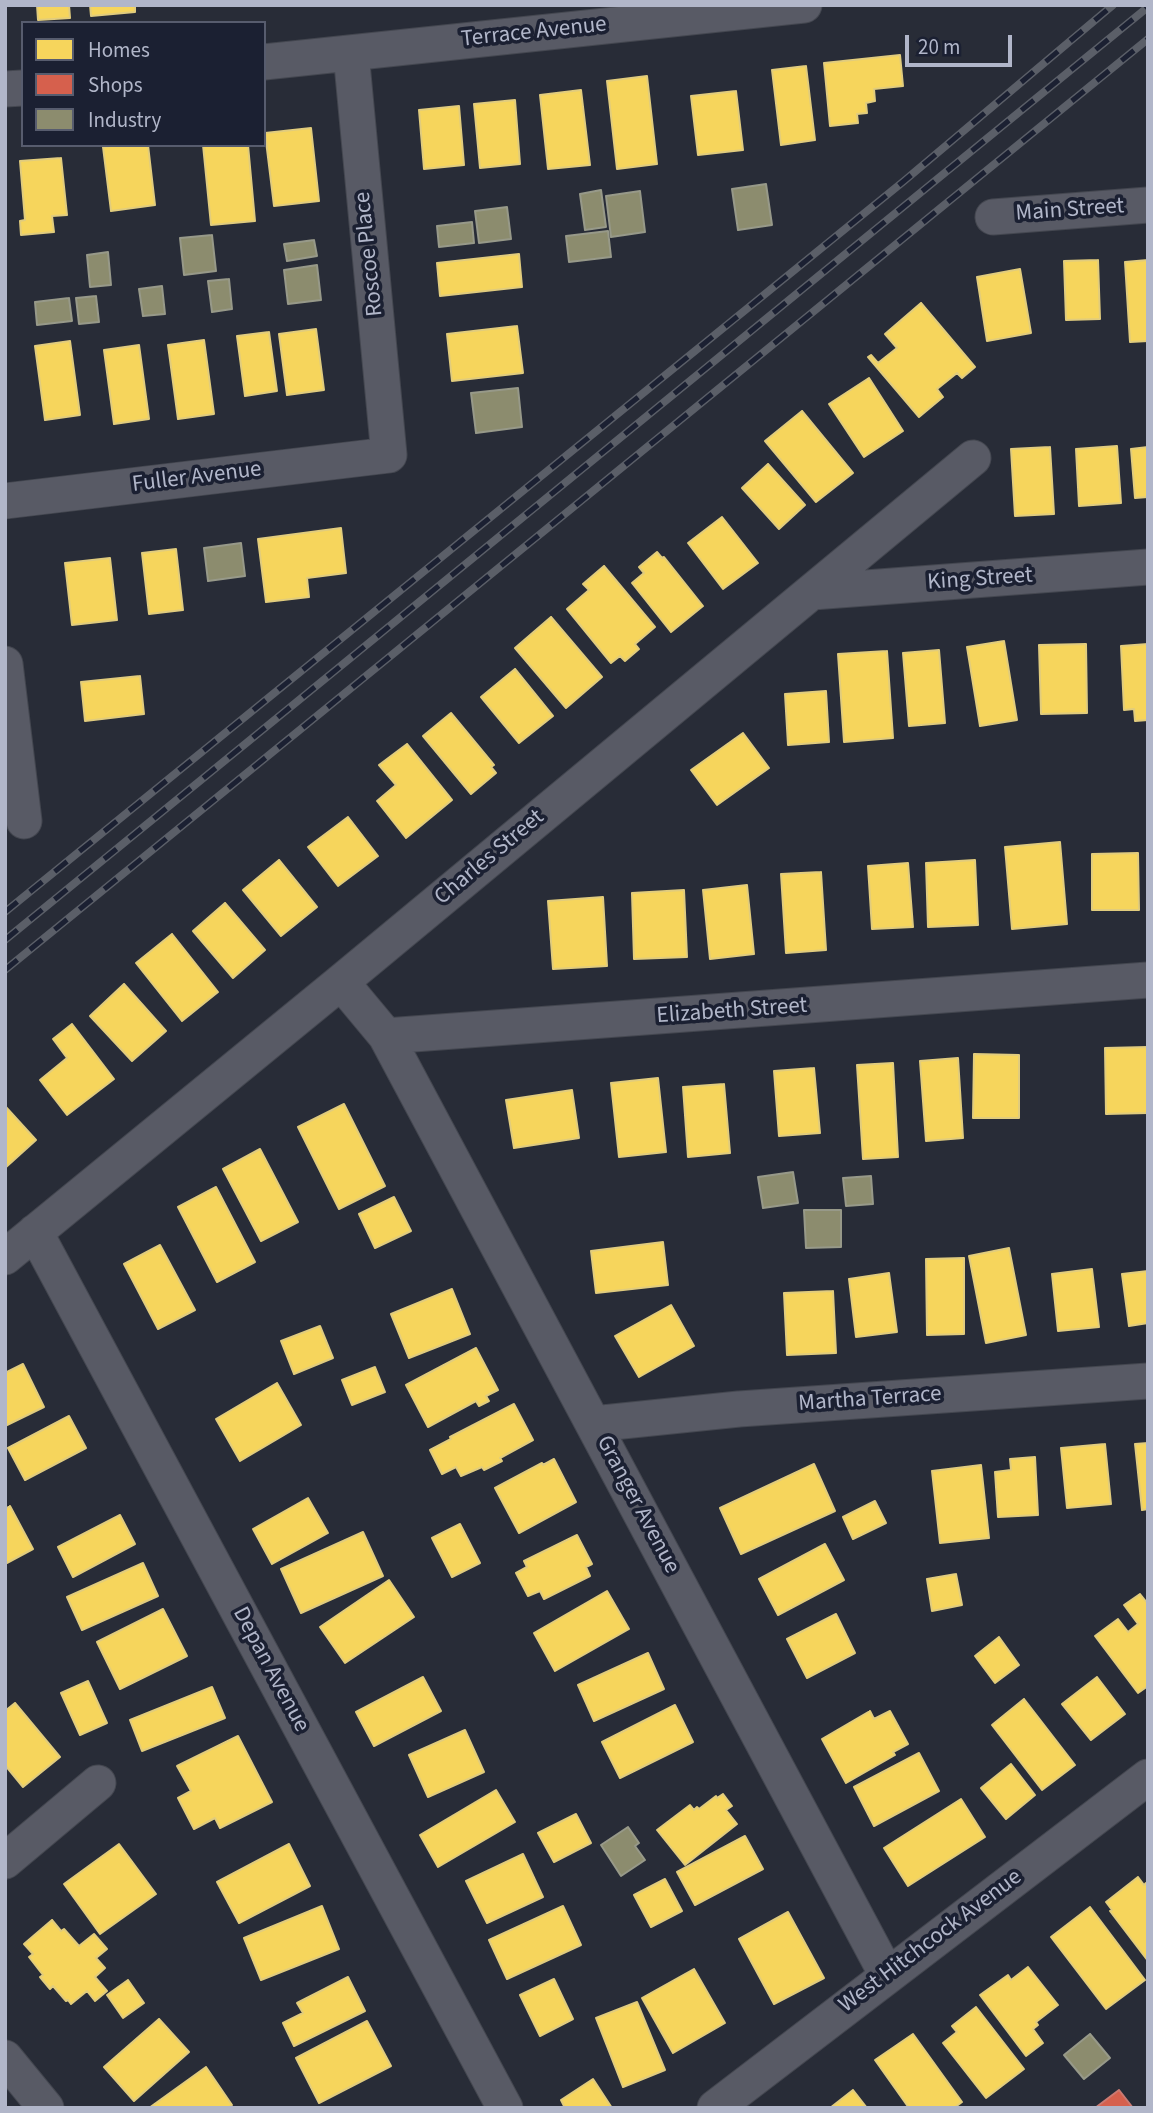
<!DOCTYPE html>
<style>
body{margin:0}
#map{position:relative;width:1153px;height:2113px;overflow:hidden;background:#282c37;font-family:"Source Sans 3",sans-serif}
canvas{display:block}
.frame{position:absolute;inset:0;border:7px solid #b1b6c9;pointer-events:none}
.legend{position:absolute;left:21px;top:21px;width:245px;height:126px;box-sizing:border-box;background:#1b2032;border:2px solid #575c6e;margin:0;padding:9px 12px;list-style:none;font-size:21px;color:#b1b6c9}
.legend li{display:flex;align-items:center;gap:14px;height:35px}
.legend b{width:35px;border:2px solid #575c6e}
.scale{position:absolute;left:905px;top:35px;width:107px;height:32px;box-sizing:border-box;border:4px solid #b1b6c9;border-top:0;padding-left:9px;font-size:21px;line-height:24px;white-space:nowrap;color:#b1b6c9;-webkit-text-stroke:5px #1b2032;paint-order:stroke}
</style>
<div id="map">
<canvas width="1153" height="2113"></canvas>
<div class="frame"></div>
<ul class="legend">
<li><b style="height:19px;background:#f6d55c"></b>Homes</li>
<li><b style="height:19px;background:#d6604d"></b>Shops</li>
<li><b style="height:19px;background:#8c8c6e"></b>Industry</li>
</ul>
<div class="scale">20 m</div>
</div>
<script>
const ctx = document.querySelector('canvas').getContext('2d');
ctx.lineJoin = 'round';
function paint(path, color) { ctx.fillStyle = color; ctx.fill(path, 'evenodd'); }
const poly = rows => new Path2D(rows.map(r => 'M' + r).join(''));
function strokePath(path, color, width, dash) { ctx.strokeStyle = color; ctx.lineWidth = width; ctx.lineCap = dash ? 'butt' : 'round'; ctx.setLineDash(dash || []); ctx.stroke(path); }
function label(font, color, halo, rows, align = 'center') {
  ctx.font = font + ' "Source Sans 3",sans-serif'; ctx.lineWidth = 7; ctx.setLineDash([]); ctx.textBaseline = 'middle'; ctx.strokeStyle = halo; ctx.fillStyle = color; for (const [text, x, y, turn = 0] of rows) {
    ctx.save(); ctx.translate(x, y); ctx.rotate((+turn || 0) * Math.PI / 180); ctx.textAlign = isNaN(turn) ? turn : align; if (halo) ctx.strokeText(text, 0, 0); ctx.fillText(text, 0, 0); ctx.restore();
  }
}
const homes = poly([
 [37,5,69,5,70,18,38,20,37,5],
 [90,5,135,5,135,12,91,16,90,5],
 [900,55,903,86,874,89,875,101,866,103,867,113,857,114,858,123,830,126,824,63,900,55],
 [806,66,815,140,781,145,772,70,806,66],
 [647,76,657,164,617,169,607,81,647,76],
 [581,90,590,165,548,169,540,95,581,90],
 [736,91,743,150,698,155,691,96,736,91],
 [515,100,520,164,480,168,474,104,515,100],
 [459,106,464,165,424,169,419,110,459,106],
 [311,128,319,201,274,206,265,133,311,128],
 [120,145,148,145,155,205,111,211,103,147,120,145],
 [203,145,248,145,255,221,211,225,203,145],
 [61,158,67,215,52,216,54,232,21,235,20,221,25,220,20,161,61,158],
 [519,254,522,287,440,296,437,263,519,254],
 [1098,260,1100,319,1066,320,1064,261,1098,260],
 [1148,260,1148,341,1130,342,1125,262,1148,260],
 [1020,269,1031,333,987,341,977,277,1020,269],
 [921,303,975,367,962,378,957,373,937,389,943,397,919,417,868,357,871,355,878,363,897,348,885,334,921,303],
 [517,326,523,373,452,381,447,334,517,326],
 [316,329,324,390,287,395,279,334,316,329],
 [269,332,277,391,245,396,237,336,269,332],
 [204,340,214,414,178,419,168,345,204,340],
 [70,341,80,415,45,420,35,346,70,341],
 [139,345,149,419,114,424,104,350,139,345],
 [869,378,903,431,864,457,829,404,869,378],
 [802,411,853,473,816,502,765,441,802,411],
 [1117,446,1121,503,1079,506,1076,449,1117,446],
 [1050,447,1054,514,1015,516,1011,449,1050,447],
 [1148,447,1148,497,1135,498,1131,449,1148,447],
 [768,464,805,505,779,529,742,488,768,464],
 [722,517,758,563,723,589,688,543,722,517],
 [341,528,346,573,307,578,309,597,266,602,258,539,341,528],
 [176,549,183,610,149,614,142,553,176,549],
 [657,552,662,558,664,557,703,606,671,632,632,583,644,573,639,567,657,552],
 [110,558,117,620,72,625,65,563,110,558],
 [604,566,655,627,635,644,639,649,625,661,620,656,611,663,567,609,589,590,583,584,604,566],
 [551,617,602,677,566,708,515,648,551,617],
 [1004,641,1017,720,980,726,967,647,1004,641],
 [1086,644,1087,713,1041,714,1039,645,1086,644],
 [1148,644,1148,720,1135,721,1134,709,1124,710,1121,646,1148,644],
 [939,650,945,723,909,726,903,653,939,650],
 [887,651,893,738,844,742,838,654,887,651],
 [515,669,553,716,519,743,481,697,515,669],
 [140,676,144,714,85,721,81,682,140,676],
 [826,691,829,742,788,745,785,694,826,691],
 [451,713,494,765,491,767,496,773,471,794,423,736,451,713],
 [743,733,769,768,717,805,691,770,743,733],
 [407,744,452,800,406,838,377,801,396,785,379,765,407,744],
 [348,817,378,856,338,886,308,847,348,817],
 [1060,842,1067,924,1012,929,1005,847,1060,842],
 [1138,853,1139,910,1092,910,1092,854,1138,853],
 [279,860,317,907,281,936,243,890,279,860],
 [975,860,978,925,928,927,926,863,975,860],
 [908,863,913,927,872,929,868,866,908,863],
 [821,872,826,950,786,953,781,874,821,872],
 [747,885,754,954,710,959,703,890,747,885],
 [684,890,687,957,634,959,632,893,684,890],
 [603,897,607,966,553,969,548,901,603,897],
 [225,903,265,950,233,978,193,931,225,903],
 [172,934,218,992,182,1021,136,963,172,934],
 [124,984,166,1031,132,1061,90,1016,124,984],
 [72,1024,114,1079,67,1115,40,1080,67,1058,53,1039,72,1024],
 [1148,1047,1148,1113,1106,1114,1105,1048,1148,1047],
 [974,1054,1019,1055,1019,1118,973,1118,974,1054],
 [958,1058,963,1138,926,1141,920,1061,958,1058],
 [893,1063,898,1157,863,1159,857,1065,893,1063],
 [814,1068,820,1133,779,1136,774,1071,814,1068],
 [658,1078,666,1152,619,1157,611,1083,658,1078],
 [724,1084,730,1153,688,1157,683,1087,724,1084],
 [572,1090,579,1138,514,1148,506,1100,572,1090],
 [344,1104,385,1186,339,1209,298,1127,344,1104],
 [5,1106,36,1140,5,1168,5,1106],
 [260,1149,298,1222,261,1241,223,1169,260,1149],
 [216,1187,255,1262,217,1282,178,1207,216,1187],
 [394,1197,411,1231,375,1248,359,1214,394,1197],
 [663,1242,668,1285,596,1293,591,1251,663,1242],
 [160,1245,195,1310,158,1329,124,1264,160,1245],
 [1009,1248,1026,1335,986,1343,969,1256,1009,1248],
 [964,1258,964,1334,927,1335,926,1259,964,1258],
 [1092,1269,1099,1327,1058,1331,1052,1274,1092,1269],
 [1148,1271,1148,1323,1129,1326,1122,1274,1148,1271],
 [889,1273,897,1332,856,1337,849,1279,889,1273],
 [452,1289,470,1334,409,1358,391,1314,452,1289],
 [833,1291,836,1353,787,1355,784,1293,833,1291],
 [671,1305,694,1346,639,1377,615,1336,671,1305],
 [320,1326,333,1358,294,1374,281,1341,320,1326],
 [476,1348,498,1390,486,1396,489,1401,479,1406,476,1401,428,1427,406,1385,476,1348],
 [23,1364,44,1407,5,1426,5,1373,23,1364],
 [375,1367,385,1392,352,1405,342,1380,375,1367],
 [277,1383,301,1425,240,1461,216,1419,277,1383],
 [514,1404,533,1440,500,1458,502,1461,484,1470,482,1467,461,1476,456,1467,442,1474,430,1450,451,1439,450,1437,514,1404],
 [69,1416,86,1448,25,1480,8,1448,69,1416],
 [1148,1443,1148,1509,1142,1510,1135,1444,1148,1443],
 [1105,1444,1111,1504,1067,1508,1061,1448,1105,1444],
 [1035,1457,1038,1515,998,1517,995,1472,1011,1470,1010,1459,1035,1457],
 [554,1459,576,1502,519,1533,495,1488,542,1463,543,1465,554,1459],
 [814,1464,835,1511,741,1554,720,1508,814,1464],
 [981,1465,989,1538,940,1543,932,1471,981,1465],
 [308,1498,328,1533,272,1564,253,1529,308,1498],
 [875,1501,886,1523,853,1539,843,1517,875,1501],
 [10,1506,33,1549,5,1564,5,1509,10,1506],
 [120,1515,135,1544,73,1577,58,1547,120,1515],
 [460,1524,480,1563,452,1577,432,1538,460,1524],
 [363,1532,383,1576,301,1613,281,1569,363,1532],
 [577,1535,592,1564,586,1567,590,1576,544,1599,540,1591,528,1596,516,1573,527,1567,524,1561,577,1535],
 [825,1544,844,1580,778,1615,759,1579,825,1544],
 [143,1563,158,1596,82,1630,67,1597,143,1563],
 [956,1574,962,1605,932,1611,927,1579,956,1574],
 [389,1580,414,1617,345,1663,320,1627,389,1580],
 [607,1591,629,1629,555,1671,534,1633,607,1591],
 [1140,1594,1148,1604,1148,1686,1138,1693,1095,1636,1118,1619,1128,1632,1138,1624,1124,1605,1140,1594],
 [163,1609,187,1656,120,1689,97,1642,163,1609],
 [836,1614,855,1653,807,1678,787,1639,836,1614],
 [999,1637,1019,1665,995,1683,975,1656,999,1637],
 [648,1653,664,1689,594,1721,578,1685,648,1653],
 [423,1677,441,1711,374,1746,356,1712,423,1677],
 [1097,1677,1125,1714,1091,1740,1062,1704,1097,1677],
 [88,1681,107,1723,80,1735,61,1693,88,1681],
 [212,1687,225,1718,142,1751,130,1720,212,1687],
 [1024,1699,1075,1765,1042,1790,992,1725,1024,1699],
 [15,1703,60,1757,23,1787,5,1765,5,1711,15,1703],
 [675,1705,693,1742,620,1778,602,1742,675,1705],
 [870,1711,874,1719,890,1711,908,1744,893,1752,895,1755,846,1783,822,1739,870,1711],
 [465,1730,484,1772,428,1797,409,1755,465,1730],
 [238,1736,272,1802,220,1828,215,1818,194,1829,178,1798,191,1791,177,1766,238,1736],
 [919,1753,939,1791,874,1826,854,1787,919,1753],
 [1011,1764,1035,1795,1006,1819,981,1788,1011,1764],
 [496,1790,515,1822,438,1867,420,1835,496,1790],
 [723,1794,732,1806,726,1810,737,1824,685,1865,657,1830,690,1805,694,1810,697,1807,699,1809,716,1796,717,1798,723,1794],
 [961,1799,985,1837,908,1886,884,1848,961,1799],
 [576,1814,591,1843,554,1862,538,1833,576,1814],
 [745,1836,763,1869,695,1905,677,1872,745,1836],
 [119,1844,156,1894,100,1934,64,1884,119,1844],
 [289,1844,310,1886,239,1923,217,1882,289,1844],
 [523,1854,543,1897,487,1923,466,1881,523,1854],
 [1138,1877,1144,1885,1146,1883,1148,1886,1148,1961,1110,1911,1112,1910,1106,1902,1138,1877],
 [665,1879,682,1911,651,1927,634,1895,665,1879],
 [322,1906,339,1949,261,1980,244,1938,322,1906],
 [563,1906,581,1945,507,1979,489,1940,563,1906],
 [1090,1907,1145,1980,1106,2009,1051,1937,1090,1907],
 [788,1912,824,1978,774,2004,739,1939,788,1912],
 [52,1920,61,1931,64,1929,79,1946,94,1934,107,1949,96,1958,105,1968,95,1977,107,1991,95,2001,87,1991,71,2004,68,2000,66,2001,53,1986,50,1989,40,1977,43,1975,29,1957,33,1954,24,1944,52,1920],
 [1028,1967,1058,2005,1036,2022,1038,2025,1033,2029,1043,2043,1026,2056,980,1995,1008,1975,1011,1980,1028,1967],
 [694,1969,725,2023,673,2053,642,1998,694,1969],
 [348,1977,365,2011,294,2046,283,2023,303,2013,297,2003,348,1977],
 [554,1979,573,2019,540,2036,520,1995,554,1979],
 [128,1980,144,2003,123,2018,107,1995,128,1980],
 [637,2002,665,2070,623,2087,596,2018,637,2002],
 [976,2007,1024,2069,986,2098,943,2043,957,2032,952,2026,976,2007],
 [159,2019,189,2052,134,2101,104,2067,159,2019],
 [367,2021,391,2066,319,2103,296,2058,367,2021],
 [913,2034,962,2102,954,2108,909,2108,875,2060,913,2034],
 [206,2067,232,2105,228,2108,149,2108,206,2067],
 [593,2079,612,2108,565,2108,561,2100,593,2079],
 [853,2090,867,2108,830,2108,853,2090]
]);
const shops = poly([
 [1119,2090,1133,2108,1095,2108,1119,2090]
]);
const industry = poly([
 [766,184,772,225,738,230,732,189,766,184],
 [601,190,606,227,585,230,580,194,601,190],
 [640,191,645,232,611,237,606,196,640,191],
 [507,207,511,239,479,243,475,211,507,207],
 [472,222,474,243,439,247,437,226,472,222],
 [608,231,611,257,569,262,566,236,608,231],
 [212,235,216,271,184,275,180,238,212,235],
 [314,240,317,256,287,261,284,244,314,240],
 [108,252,111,285,90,287,87,255,108,252],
 [317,265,321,300,288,304,284,270,317,265],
 [229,279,232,309,212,312,208,281,229,279],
 [162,286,165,314,143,316,139,289,162,286],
 [96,296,99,322,79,324,76,298,96,296],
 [69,298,72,321,37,325,35,302,69,298],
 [518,388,522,427,476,433,471,393,518,388],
 [241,543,245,576,208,581,204,548,241,543],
 [793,1172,798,1203,763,1208,758,1177,793,1172],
 [871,1176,873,1204,846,1206,843,1178,871,1176],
 [804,1210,841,1210,841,1247,806,1248,804,1210],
 [628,1827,639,1843,635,1846,645,1860,621,1876,601,1845,628,1827],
 [1090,2034,1110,2058,1084,2079,1064,2055,1090,2034]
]);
const minor = poly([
 [264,62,804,5],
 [5,89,23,88],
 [993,217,1148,205],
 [5,501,389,455,351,53],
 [812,592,1148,567],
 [5,664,24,821],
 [341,982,386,1036,1148,980],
 [386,1036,887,1975],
 [35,1232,505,2108],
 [5,1257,341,982,973,458],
 [593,1424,739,1409,1148,1381],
 [5,1861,98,1783],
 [5,2058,46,2108],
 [715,2108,1148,1777]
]);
const rail = poly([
 [5,912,904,181,1113,5],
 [5,940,1148,7],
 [5,970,1148,39]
]);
const streetNames = [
 ["Terrace Avenue",534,33,-6],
 ["Main Street",1070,211,-4],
 ["Roscoe Place",370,254,-96],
 ["Fuller Avenue",197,478,-7],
 ["King Street",980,580,-4],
 ["Charles Street",490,858,-40],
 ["Elizabeth Street",732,1012,-4],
 ["Martha Terrace",870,1400,-4],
 ["Granger Avenue",637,1505,62],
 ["Depan Avenue",270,1670,62],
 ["West Hitchcock Avenue",931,1942,-37]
];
paint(homes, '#f6d55c');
strokePath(homes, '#e1cc7d', 2);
paint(shops, '#d6604d');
strokePath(shops, '#cb7a72', 2);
paint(industry, '#8c8c6e');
strokePath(industry, '#979989', 2);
strokePath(minor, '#444750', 37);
strokePath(minor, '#585a65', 35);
strokePath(rail, '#5b5f68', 8);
strokePath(rail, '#1b2032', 5, [16]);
label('23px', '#b1b6c9', '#1b2032', streetNames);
</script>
